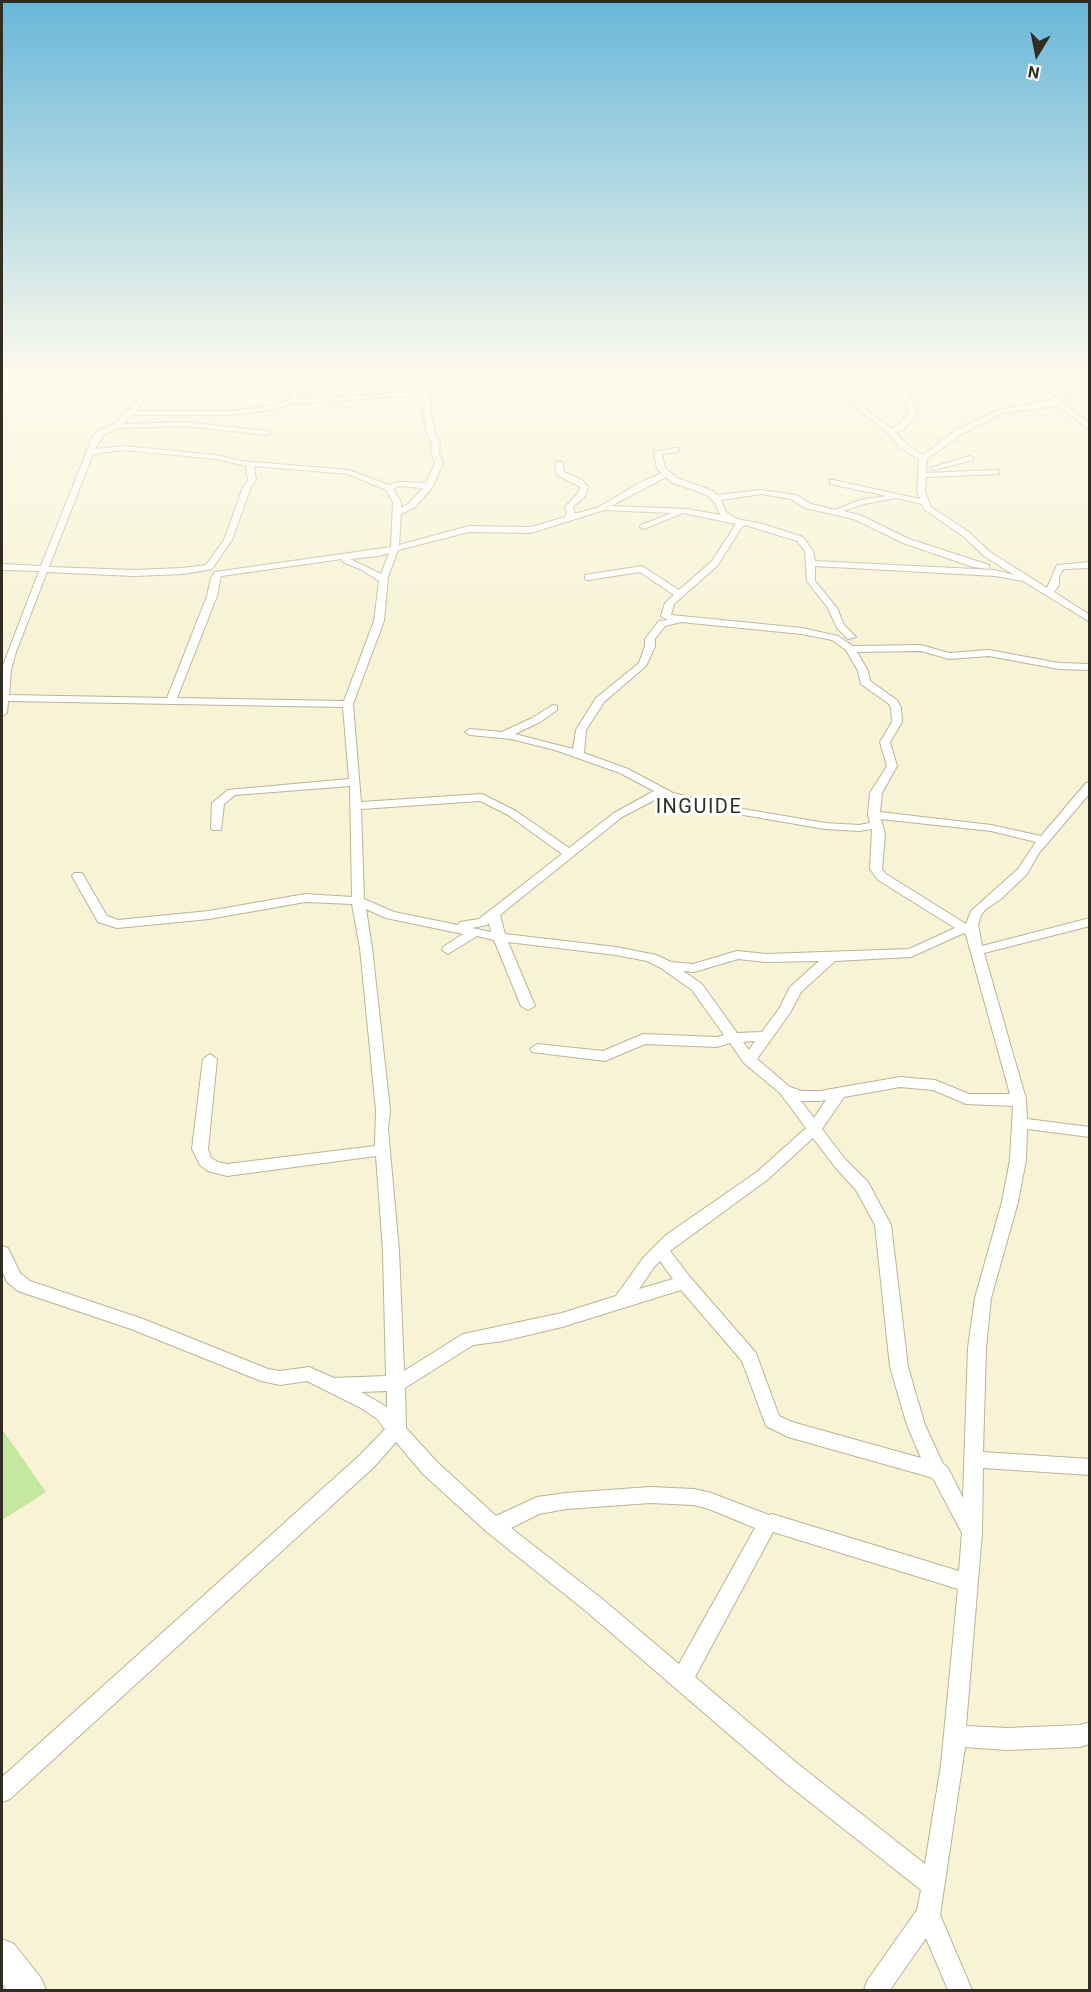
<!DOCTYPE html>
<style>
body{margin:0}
#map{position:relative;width:1091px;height:1992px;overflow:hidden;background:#f8f3d5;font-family:Roboto,sans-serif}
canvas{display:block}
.frame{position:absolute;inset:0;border:3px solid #302e23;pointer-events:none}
.north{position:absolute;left:1007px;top:24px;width:60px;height:60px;-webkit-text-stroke:4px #fff;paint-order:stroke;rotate:190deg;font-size:16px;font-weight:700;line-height:24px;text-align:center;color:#302e23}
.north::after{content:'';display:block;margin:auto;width:21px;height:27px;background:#302e23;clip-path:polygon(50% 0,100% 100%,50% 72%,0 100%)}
</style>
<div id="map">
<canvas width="1091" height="1992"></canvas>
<div class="frame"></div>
<div class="north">N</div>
</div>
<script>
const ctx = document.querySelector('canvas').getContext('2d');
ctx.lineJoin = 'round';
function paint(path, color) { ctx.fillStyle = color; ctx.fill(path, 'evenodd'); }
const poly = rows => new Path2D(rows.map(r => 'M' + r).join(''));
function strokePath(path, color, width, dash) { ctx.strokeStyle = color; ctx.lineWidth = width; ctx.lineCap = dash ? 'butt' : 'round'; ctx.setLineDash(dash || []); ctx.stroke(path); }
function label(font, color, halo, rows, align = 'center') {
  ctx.font = font + ' Roboto,sans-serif'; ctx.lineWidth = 6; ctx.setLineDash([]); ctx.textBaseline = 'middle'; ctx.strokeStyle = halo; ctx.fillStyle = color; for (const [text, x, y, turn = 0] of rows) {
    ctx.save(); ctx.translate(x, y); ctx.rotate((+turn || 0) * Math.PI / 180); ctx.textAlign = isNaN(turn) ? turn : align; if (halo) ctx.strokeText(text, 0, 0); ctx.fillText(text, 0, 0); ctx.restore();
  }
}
const green = poly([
 [2,1429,46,1492,2,1520]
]);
const street = poly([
 [167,373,174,373,161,381,135,411,230,411,265,407,290,400,291,391,296,385,326,373,334,373,300,387,297,391,297,400,422,391,421,373,427,373,431,413,436,437,440,442,439,453,443,463,432,488,414,508,401,514,399,545,469,526,531,527,565,517,567,513,565,507,578,493,580,487,557,475,555,463,559,461,563,463,564,472,582,480,588,487,585,496,573,507,575,514,599,507,643,481,662,473,657,469,654,452,675,448,678,448,678,452,662,454,665,468,677,478,713,491,717,495,761,490,796,495,811,504,835,510,860,500,887,496,830,484,830,480,833,480,920,499,917,492,919,459,900,448,889,434,854,405,802,373,809,373,858,403,892,429,898,425,909,413,894,373,900,373,917,413,904,429,896,433,906,444,923,455,956,430,998,410,1052,400,1045,394,1018,381,1014,373,1020,373,1023,379,1049,392,1058,399,1085,389,1084,373,1090,373,1090,392,1067,398,1062,402,1090,424,1090,430,1058,406,1002,413,962,434,927,459,926,473,996,470,999,470,999,474,926,477,925,492,931,507,969,532,990,552,1047,588,1057,565,1090,562,1090,568,1063,569,1059,577,1059,585,1054,592,1090,615,1090,622,1023,581,995,576,815,566,815,581,837,608,844,625,856,637,848,639,837,628,828,608,807,581,805,551,797,541,745,525,741,528,718,565,674,604,671,615,802,628,838,636,853,646,921,645,949,653,989,650,1059,663,1090,664,1090,670,1059,669,989,656,949,659,921,651,857,652,868,671,870,681,897,700,901,708,902,722,890,742,897,766,882,793,880,812,991,825,1041,836,1086,783,1090,782,1090,793,1039,853,1027,874,1001,899,986,909,981,915,978,925,982,946,1090,918,1090,926,984,953,1026,1099,1027,1119,1090,1127,1090,1137,1027,1129,1026,1160,1018,1202,991,1298,986,1348,983,1452,1090,1459,1090,1475,983,1468,982,1532,966,1726,1007,1728,1080,1725,1090,1722,1090,1744,1080,1747,1007,1750,965,1747,940,1915,972,1990,948,1990,926,1938,890,1990,864,1990,867,1981,917,1910,921,1890,782,1780,587,1612,487,1532,423,1474,396,1442,374,1467,10,1799,2,1802,2,1777,360,1455,385,1429,377,1419,361,1408,307,1381,280,1385,261,1381,131,1329,18,1291,7,1282,2,1270,2,1246,8,1248,20,1273,30,1281,143,1319,268,1369,280,1371,309,1367,334,1378,386,1376,383,1251,376,1156,227,1176,208,1171,200,1165,192,1149,203,1059,210,1054,217,1059,208,1149,211,1158,218,1162,227,1164,375,1146,376,1110,360,948,352,904,305,902,209,919,117,928,98,922,72,876,74,873,82,873,107,916,118,920,209,911,305,894,352,897,350,786,235,795,224,804,221,830,213,830,211,828,212,803,228,790,349,779,343,707,8,701,7,713,2,716,2,668,39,571,2,570,2,564,41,566,92,438,98,431,116,423,157,379,167,373],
 [422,395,423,413,428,437,432,442,431,453,435,463,426,483,398,482,389,485,349,470,242,461,216,455,123,446,95,449,104,435,118,428,185,426,268,435,272,433,268,431,185,422,124,424,132,415,230,415,266,411,290,404,422,395],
 [123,450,216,459,246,466,248,480,243,487,224,540,206,565,183,568,134,570,49,567,93,454,123,450],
 [254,466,348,474,386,490,393,502,391,547,215,572,211,578,207,596,167,698,9,695,11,670,16,652,47,572,134,576,183,574,212,569,232,540,251,487,256,480,254,466],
 [666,477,671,482,707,495,715,503,720,515,687,509,611,506,666,477],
 [399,486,423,488,408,504,401,508,401,502,393,489,399,486],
 [761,494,791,499,805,508,854,519,903,543,973,567,989,569,989,565,909,539,860,515,843,511,864,504,896,498,922,504,925,510,963,536,984,556,1014,575,995,570,815,561,813,551,803,537,763,524,737,519,726,512,721,500,761,494],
 [604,510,672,513,641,525,640,527,644,529,683,513,736,524,712,561,679,590,642,566,585,575,585,579,588,580,640,572,674,595,665,603,661,616,668,620,659,621,645,639,645,646,639,663,596,698,576,730,573,749,515,734,540,722,557,710,557,706,553,705,532,718,502,732,470,729,465,732,470,735,511,739,555,750,620,773,654,791,614,813,569,848,516,811,482,794,361,802,353,704,384,621,388,577,398,550,469,532,531,533,604,510],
 [389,553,381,574,350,559,379,556,389,553],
 [342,559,343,562,362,570,379,581,374,621,344,701,177,698,217,596,221,576,342,559],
 [681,622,802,634,832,640,846,650,858,671,861,684,889,704,891,708,892,722,880,742,887,766,870,793,868,815,870,823,859,825,825,823,726,806,673,793,628,769,584,753,586,730,604,702,646,666,655,646,655,639,665,626,681,622],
 [662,796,726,812,825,829,859,831,872,829,870,869,878,880,955,928,909,949,766,954,737,951,693,964,671,962,656,955,616,947,505,934,500,915,622,817,662,796],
 [480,801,508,815,562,854,479,919,460,922,458,925,394,912,364,899,361,809,480,801],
 [881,819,991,831,1036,842,1018,869,971,911,966,924,886,874,882,869,885,834,881,819],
 [366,909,386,918,463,934,443,947,442,950,448,954,477,936,494,940,521,1006,528,1010,535,1006,508,942,616,955,647,961,661,968,692,990,724,1035,717,1037,643,1034,603,1051,537,1044,530,1049,532,1052,605,1061,645,1044,717,1047,730,1043,744,1063,780,1093,806,1128,757,1172,666,1235,643,1258,616,1296,562,1313,463,1334,404,1371,399,1251,388,1129,390,1110,372,948,366,909],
 [489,923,491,932,472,928,487,925,489,923],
 [964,933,966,935,1010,1094,969,1094,935,1080,900,1077,820,1091,802,1091,790,1087,757,1059,790,1013,801,992,835,961,911,957,964,933],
 [738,959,766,962,819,961,790,987,779,1009,762,1032,737,1033,702,984,683,971,694,972,738,959],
 [755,1041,749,1050,743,1042,755,1041],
 [900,1087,933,1090,966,1104,1013,1106,1010,1160,1002,1202,975,1298,968,1348,963,1498,948,1468,943,1464,925,1425,908,1367,891,1225,868,1182,845,1159,822,1129,844,1097,900,1087],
 [826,1100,814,1118,801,1101,820,1101,826,1100],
 [813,1138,835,1167,856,1190,875,1225,890,1367,907,1425,921,1458,792,1422,779,1416,756,1353,690,1277,670,1251,767,1180,813,1138],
 [660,1261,673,1279,639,1289,655,1266,660,1261],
 [681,1290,742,1361,766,1426,788,1437,930,1477,934,1480,962,1533,959,1571,772,1514,769,1515,711,1493,694,1489,650,1487,566,1493,537,1497,496,1516,437,1462,406,1428,405,1388,473,1345,503,1341,562,1327,681,1290],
 [387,1391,387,1407,361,1392,387,1391],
 [650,1503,694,1505,709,1509,755,1528,679,1664,601,1598,511,1528,539,1514,566,1509,650,1503],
 [773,1532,958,1589,941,1765,925,1864,798,1764,695,1677,773,1532],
 [970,456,974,458,973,460,934,470,930,468,970,456]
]);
const secondary = poly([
 [2,1939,14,1944,41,1978,46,1990,7,1990,2,1983,2,1939]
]);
const neighbourhoodNames = [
 ["INGUIDE",699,808]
];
paint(green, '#c4e99e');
strokePath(street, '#b9b497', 2);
strokePath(secondary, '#b9b497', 2);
paint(street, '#fff');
paint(secondary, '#fff');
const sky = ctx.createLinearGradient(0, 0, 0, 651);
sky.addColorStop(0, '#68b7d9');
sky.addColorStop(0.57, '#fcfaec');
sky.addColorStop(1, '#fcfaec00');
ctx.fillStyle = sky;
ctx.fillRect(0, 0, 1091, 651);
ctx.letterSpacing = '1.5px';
label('20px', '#302e23', '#fff', neighbourhoodNames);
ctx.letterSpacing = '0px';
</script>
